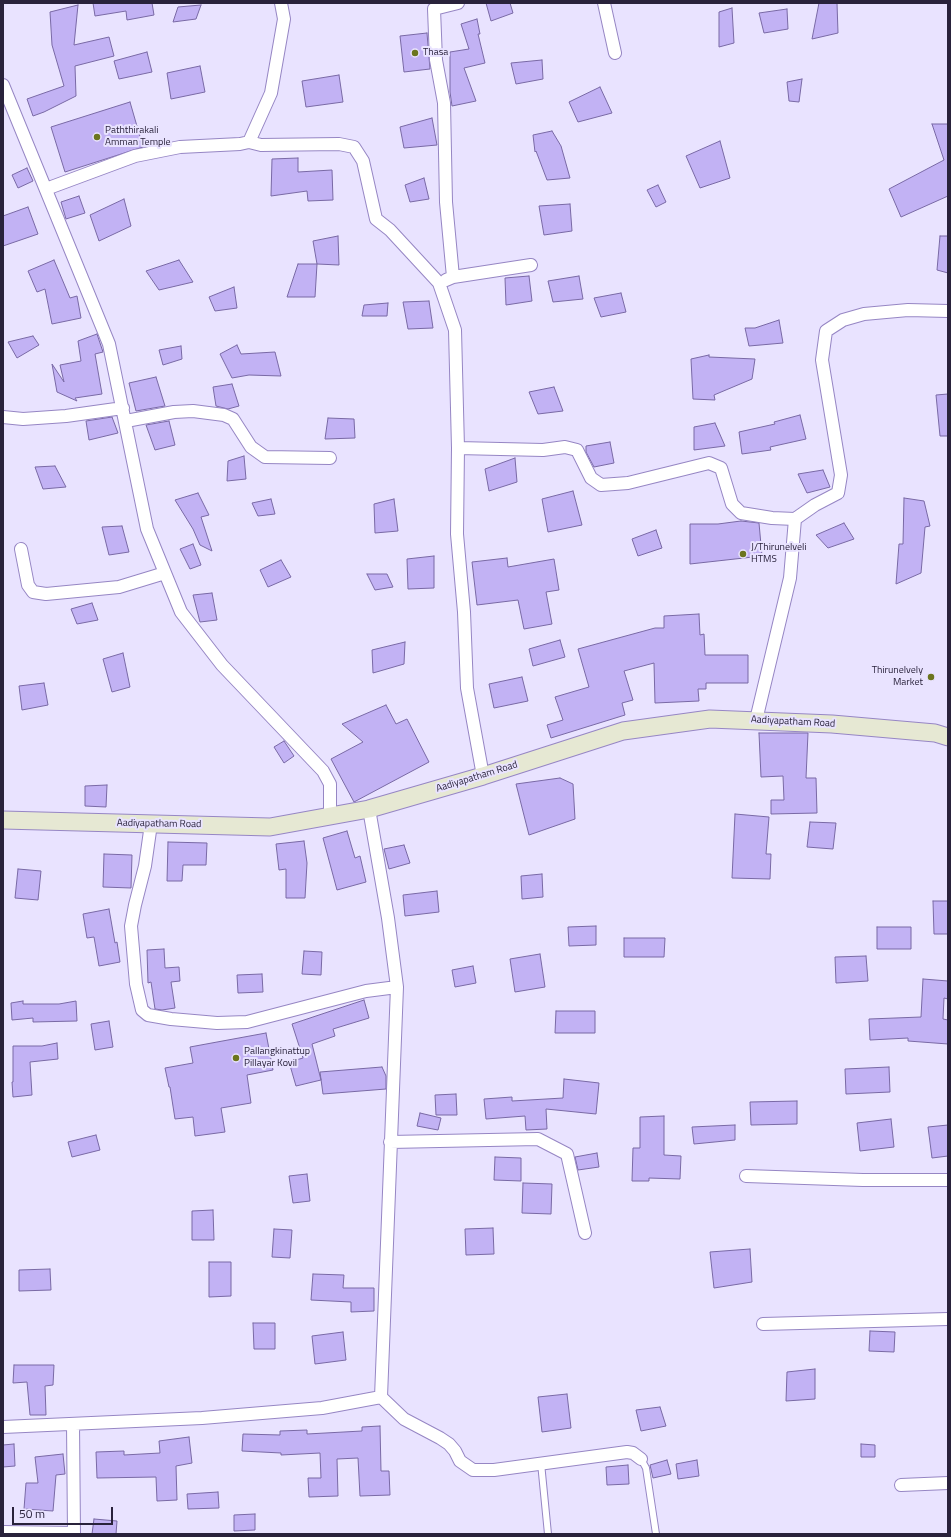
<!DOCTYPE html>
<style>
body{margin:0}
#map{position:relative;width:951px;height:1537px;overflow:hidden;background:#e9e3ff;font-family:"Titillium Web",sans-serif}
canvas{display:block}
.frame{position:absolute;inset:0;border:4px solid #29223b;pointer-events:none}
.scale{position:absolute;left:12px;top:1507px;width:101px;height:18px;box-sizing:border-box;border:2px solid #29223b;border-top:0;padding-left:5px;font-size:12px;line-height:14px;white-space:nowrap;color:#29223b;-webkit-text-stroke:3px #e9e3ff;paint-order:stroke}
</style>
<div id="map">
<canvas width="951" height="1537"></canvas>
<div class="frame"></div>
<div class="scale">50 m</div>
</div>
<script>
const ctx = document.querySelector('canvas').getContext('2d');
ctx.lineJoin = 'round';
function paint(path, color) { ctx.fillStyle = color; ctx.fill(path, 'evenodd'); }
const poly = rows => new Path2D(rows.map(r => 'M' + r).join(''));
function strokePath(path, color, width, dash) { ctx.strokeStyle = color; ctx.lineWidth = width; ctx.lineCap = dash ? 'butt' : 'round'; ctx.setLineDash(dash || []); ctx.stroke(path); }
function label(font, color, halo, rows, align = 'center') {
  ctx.font = font + ' "Titillium Web",sans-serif'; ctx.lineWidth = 4; ctx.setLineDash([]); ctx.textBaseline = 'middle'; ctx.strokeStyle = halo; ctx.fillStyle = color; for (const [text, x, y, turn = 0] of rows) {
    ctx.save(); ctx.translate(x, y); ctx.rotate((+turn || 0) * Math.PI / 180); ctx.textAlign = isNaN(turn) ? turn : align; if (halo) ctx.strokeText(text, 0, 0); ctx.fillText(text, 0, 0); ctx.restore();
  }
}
const building = poly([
 [93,3,152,3,154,15,127,20,126,11,95,16,93,3],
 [486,3,510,3,513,13,491,21,486,3],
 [819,3,837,3,838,33,812,39,819,3],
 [78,5,74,45,109,37,114,56,75,66,76,96,44,112,33,116,27,99,64,86,52,45,50,12,78,5],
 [201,5,196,19,173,22,178,7,201,5],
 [732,8,734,43,719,47,719,12,732,8],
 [787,9,788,29,764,33,759,13,787,9],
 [477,19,480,34,478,34,485,63,464,68,476,101,452,106,450,92,450,52,469,49,461,24,477,19],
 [427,33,430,69,404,72,400,36,427,33],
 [147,52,152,72,119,79,114,61,147,52],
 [542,60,543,79,516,84,511,63,542,60],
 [200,66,205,92,171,99,167,73,200,66],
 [339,75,343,102,306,107,302,81,339,75],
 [802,79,799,102,789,101,787,82,802,79],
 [600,87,612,113,578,122,569,102,600,87],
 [130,102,143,147,65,172,51,127,130,102],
 [432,118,437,145,404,148,400,127,432,118],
 [932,124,948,124,948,196,901,217,889,189,944,160,932,124],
 [552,131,561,146,570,178,547,180,536,151,535,152,533,135,552,131],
 [720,141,730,178,700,188,686,156,720,141],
 [298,158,298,172,332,170,333,200,308,201,307,191,271,196,272,159,298,158],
 [27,168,33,181,18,188,12,175,27,168],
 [424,178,429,199,410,202,405,185,424,178],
 [658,185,666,202,656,207,647,190,658,185],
 [79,196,85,213,66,219,61,202,79,196],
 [124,199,131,226,99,241,90,215,124,199],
 [570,204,572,231,544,235,539,206,570,204],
 [28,207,38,234,3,246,3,216,28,207],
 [338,236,339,265,317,264,313,241,338,236],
 [940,236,948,236,948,273,937,270,940,236],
 [54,260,70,298,77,296,81,318,52,324,45,289,37,292,28,271,54,260],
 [179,260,193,282,159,290,146,271,179,260],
 [298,264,317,264,315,297,287,297,298,264],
 [529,276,532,301,506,305,505,278,529,276],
 [579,276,583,299,553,302,548,281,579,276],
 [234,287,237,308,215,311,209,297,234,287],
 [621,293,626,312,601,317,594,298,621,293],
 [429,301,433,328,408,329,403,302,429,301],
 [388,303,387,316,362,316,364,305,388,303],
 [779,320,783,343,749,346,745,328,755,328,779,320],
 [97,334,103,352,95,354,102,394,75,398,77,401,57,392,52,364,64,382,60,365,81,361,78,341,97,334],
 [33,336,39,345,17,358,8,342,33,336],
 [237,345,241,354,275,352,281,376,249,375,232,378,220,354,237,345],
 [181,346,182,359,163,365,159,350,181,346],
 [709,355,709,357,755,359,752,379,714,395,715,400,693,399,691,359,709,355],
 [156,377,165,406,136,411,129,383,156,377],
 [232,384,239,406,228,409,216,406,213,387,232,384],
 [554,387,563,411,538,414,529,392,554,387],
 [948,394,948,436,940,436,936,395,948,394],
 [800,415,806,439,770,447,771,450,742,454,739,432,775,424,774,422,800,415],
 [112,417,118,433,89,440,86,421,112,417],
 [328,418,354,419,355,438,325,439,328,418],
 [169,421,175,445,155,450,146,425,169,421],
 [715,423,725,446,694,450,694,427,715,423],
 [610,442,614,463,594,467,586,452,586,446,610,442],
 [244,456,246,479,227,481,228,461,244,456],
 [515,458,517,482,489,491,485,469,515,458],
 [55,466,66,487,43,489,35,467,55,466],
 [823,470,830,487,807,493,798,474,823,470],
 [573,491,582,525,548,532,542,499,573,491],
 [198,493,209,515,201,517,212,551,200,545,193,529,175,500,198,493],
 [904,498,924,501,930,526,925,527,921,573,896,584,899,544,903,544,904,498],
 [271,499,275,514,258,516,252,503,271,499],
 [394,499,398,531,375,533,374,504,394,499],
 [741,521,759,523,762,556,690,564,690,524,718,524,741,521],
 [844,523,854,539,828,548,816,535,844,523],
 [122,526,129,552,109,555,102,527,122,526],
 [656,530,662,548,638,556,632,539,656,530],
 [193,544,201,565,190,569,180,549,193,544],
 [434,556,434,588,408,589,407,559,434,556],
 [507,558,508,567,554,559,559,590,546,592,552,624,524,629,518,600,477,605,472,562,507,558],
 [281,560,291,577,268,587,260,570,281,560],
 [367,574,387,574,393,587,375,590,367,574],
 [212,593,217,620,200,622,193,595,212,593],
 [92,603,98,620,77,624,71,609,92,603],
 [699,614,700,635,704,634,705,655,748,655,748,683,706,683,706,689,698,689,699,701,655,703,654,663,624,671,633,700,622,703,625,715,551,738,547,725,563,720,555,697,589,687,578,649,655,628,664,628,664,616,699,614],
 [560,640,565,657,533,666,529,649,560,640],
 [405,642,404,664,373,673,372,650,405,642],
 [123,653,130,687,112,692,103,659,123,653],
 [522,677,528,701,494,708,489,684,522,677],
 [44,683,48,705,22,710,19,686,44,683],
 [386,705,396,724,407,719,429,762,354,802,331,759,363,742,342,724,386,705],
 [759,733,808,733,806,778,816,778,817,813,771,814,771,800,784,800,783,776,761,777,759,733],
 [284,741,294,756,284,763,274,747,284,741],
 [560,778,573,784,575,819,529,835,516,784,560,778],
 [107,785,106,807,85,806,85,786,107,785],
 [735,814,769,817,766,854,771,854,770,879,732,878,735,814],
 [810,822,836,823,833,849,807,847,810,822],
 [347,831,355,858,360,856,366,882,337,890,323,838,347,831],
 [304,841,307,863,305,898,286,898,286,869,279,870,276,844,304,841],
 [168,842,207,843,206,865,183,865,182,881,167,881,168,842],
 [404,845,410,863,389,869,384,849,404,845],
 [104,854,132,855,131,888,103,887,104,854],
 [18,869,41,871,38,900,15,898,18,869],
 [542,874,543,897,522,899,521,876,542,874],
 [437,891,439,912,405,916,403,895,437,891],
 [933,901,948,901,948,934,934,934,933,901],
 [109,909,115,943,117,942,120,962,99,966,94,937,87,938,83,914,109,909],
 [596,926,596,945,569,946,568,927,596,926],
 [877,927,911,927,911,949,877,949,877,927],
 [624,938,665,938,664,957,624,957,624,938],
 [164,949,165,968,179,967,180,981,171,982,175,1008,162,1010,155,1009,151,982,148,983,147,950,164,949],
 [304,951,322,952,321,975,302,974,304,951],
 [540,954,545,987,515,992,510,959,540,954],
 [866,956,868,981,836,983,835,957,866,956],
 [473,966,476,983,455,987,452,970,473,966],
 [262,974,263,992,238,993,237,975,262,974],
 [923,979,948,981,948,999,944,998,943,1019,948,1020,948,1044,908,1041,908,1038,870,1040,869,1019,921,1017,923,979],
 [364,1000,369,1018,333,1029,335,1036,312,1044,321,1080,296,1086,289,1062,303,1058,292,1024,364,1000],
 [23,1001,23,1004,59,1004,76,1001,77,1021,33,1022,33,1018,12,1020,11,1003,23,1001],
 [556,1011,595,1011,595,1033,555,1033,556,1011],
 [109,1021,113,1047,95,1050,91,1024,109,1021],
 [266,1033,273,1070,247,1075,251,1103,221,1108,225,1132,195,1136,193,1117,175,1119,170,1087,169,1087,165,1068,193,1063,190,1047,266,1033],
 [57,1043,58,1059,30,1062,32,1095,13,1097,12,1082,13,1082,13,1046,42,1046,57,1043],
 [382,1067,386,1076,386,1089,323,1094,320,1072,382,1067],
 [889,1067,890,1092,846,1094,845,1069,889,1067],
 [564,1079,599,1083,596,1114,546,1109,547,1129,526,1130,525,1116,486,1119,484,1099,512,1097,512,1101,563,1098,564,1079],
 [456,1094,457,1115,436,1115,435,1095,456,1094],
 [797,1101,797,1124,751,1125,750,1102,797,1101],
 [420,1113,441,1118,438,1130,417,1126,420,1113],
 [664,1116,664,1155,681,1156,680,1179,649,1178,649,1181,632,1181,633,1148,640,1148,640,1117,664,1116],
 [891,1119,894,1147,860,1151,857,1123,891,1119],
 [735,1125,735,1140,694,1144,692,1127,735,1125],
 [948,1125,948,1156,932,1158,928,1127,948,1125],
 [96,1135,100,1150,72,1157,68,1142,96,1135],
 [597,1153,599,1167,578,1170,575,1157,597,1153],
 [495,1157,521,1158,521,1181,494,1180,495,1157],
 [307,1174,310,1201,293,1203,289,1176,307,1174],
 [523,1183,552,1184,551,1214,522,1213,523,1183],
 [213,1210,214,1240,192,1240,192,1211,213,1210],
 [493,1228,494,1254,466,1255,465,1229,493,1228],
 [274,1229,292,1230,290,1258,272,1257,274,1229],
 [750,1249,752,1282,714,1288,710,1252,750,1249],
 [209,1262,231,1262,231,1296,209,1297,209,1262],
 [50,1269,51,1290,19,1291,19,1270,50,1269],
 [313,1274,344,1275,343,1288,374,1288,374,1311,351,1312,351,1302,311,1300,313,1274],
 [253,1323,275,1323,275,1349,254,1349,253,1323],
 [870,1331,895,1332,894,1352,869,1351,870,1331],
 [343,1332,346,1360,315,1364,312,1336,343,1332],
 [14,1365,54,1365,53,1385,45,1386,46,1415,30,1415,27,1382,13,1383,14,1365],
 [815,1369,815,1399,786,1401,787,1372,815,1369],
 [567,1394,571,1428,542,1432,538,1397,567,1394],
 [660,1407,666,1426,641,1431,636,1410,660,1407],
 [380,1426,381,1471,389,1471,390,1495,360,1496,358,1458,337,1459,338,1496,309,1497,308,1478,321,1478,320,1453,281,1455,281,1453,242,1451,243,1434,280,1435,280,1431,307,1430,307,1434,362,1431,362,1427,380,1426],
 [189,1437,192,1463,176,1466,177,1500,157,1501,156,1477,97,1478,96,1452,124,1451,124,1455,160,1453,159,1441,189,1437],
 [14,1444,15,1466,3,1467,3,1445,14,1444],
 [861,1444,875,1445,875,1457,861,1457,861,1444],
 [63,1454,65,1474,56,1475,53,1511,24,1509,26,1483,38,1483,35,1457,63,1454],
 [667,1460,671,1474,653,1478,650,1465,667,1460],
 [697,1460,699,1476,678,1479,676,1464,697,1460],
 [628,1465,629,1484,607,1485,606,1467,628,1465],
 [218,1492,219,1508,188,1509,187,1494,218,1492],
 [255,1514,255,1530,234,1531,234,1515,255,1514],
 [94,1519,117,1521,116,1534,92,1534,94,1519]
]);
const lane = poly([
 [641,1459,646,1468,656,1534],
 [541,1463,548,1534]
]);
const street = poly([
 [604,3,615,53],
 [3,85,109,344,147,529,181,612,222,665,323,771,330,784,330,816],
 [249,142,261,145,339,144,354,147,363,161,376,219,390,230,439,283,455,330,458,448,457,534,464,612,467,688,483,776],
 [46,189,135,156,180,147,240,144,249,142,271,93,284,19,281,3],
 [453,277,446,202,444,103,436,60,434,9,458,3],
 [446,280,453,277,531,265],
 [3,417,23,419,66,416,123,408],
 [126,421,174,412,193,411,224,415,233,419,251,447,265,457,330,458],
 [458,448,543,450,565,447,577,450,591,478,601,485,628,483,709,463,721,468,732,504,741,513,772,518,795,519],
 [21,549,28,585,33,592,46,594,119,587,165,573],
 [756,720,790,578,795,519,815,505,838,493,841,475,822,360,826,331,843,320,864,314,908,310,948,311],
 [151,824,145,866,135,905,131,926,136,984,142,1010,148,1015,171,1019,217,1023,247,1022,366,991,397,987],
 [390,1142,538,1139,567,1154,585,1233],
 [746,1176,863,1180,948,1180],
 [763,1324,948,1319],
 [381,1397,404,1419,440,1438,449,1444,455,1451,460,1461,473,1470,494,1470,627,1452,633,1453,641,1459],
 [73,1424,74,1534],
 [3,1427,202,1418,322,1408,381,1397,397,987,388,918,369,809],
 [901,1485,948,1483],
 [3,1532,74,1533]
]);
const secondary = poly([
 [3,820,270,827,369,809,483,776,623,731,710,719,832,724,935,733,948,737]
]);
const markers = [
 [415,53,4,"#6c751f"],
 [97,137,4,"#6c751f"],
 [743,554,4,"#6c751f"],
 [931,677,4,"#6c751f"],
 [236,1058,4,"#6c751f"]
];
const poiNames = [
 ["Thasa",423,53],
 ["Paththirakali",105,131],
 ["Amman Temple",105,143],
 ["J/Thirunelveli",751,548],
 ["HTMS",751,560],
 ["Thirunelvely",923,671,"right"],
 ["Market",923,683,"right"],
 ["Pallangkinattup",244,1052],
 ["Pillayar Kovil",244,1064]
];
const streetNames = [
 ["Aadiyapatham Road",793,722,3],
 ["Aadiyapatham Road",477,777,-17],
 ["Aadiyapatham Road",159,824,1]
];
paint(building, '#c2b2f4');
strokePath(building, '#7969a5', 1);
strokePath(lane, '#9686c4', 8);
strokePath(street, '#9686c4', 14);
strokePath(secondary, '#9686c4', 19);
strokePath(lane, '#fff', 6);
strokePath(street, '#fff', 12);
strokePath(secondary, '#e6e8d3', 17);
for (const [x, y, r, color] of markers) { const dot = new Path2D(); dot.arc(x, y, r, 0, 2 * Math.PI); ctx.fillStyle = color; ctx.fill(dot); strokePath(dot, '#e9e3ff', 1.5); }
label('10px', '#29223b', '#e9e3ff', poiNames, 'left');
label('10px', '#29223b', '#e9e3ff', streetNames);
</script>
